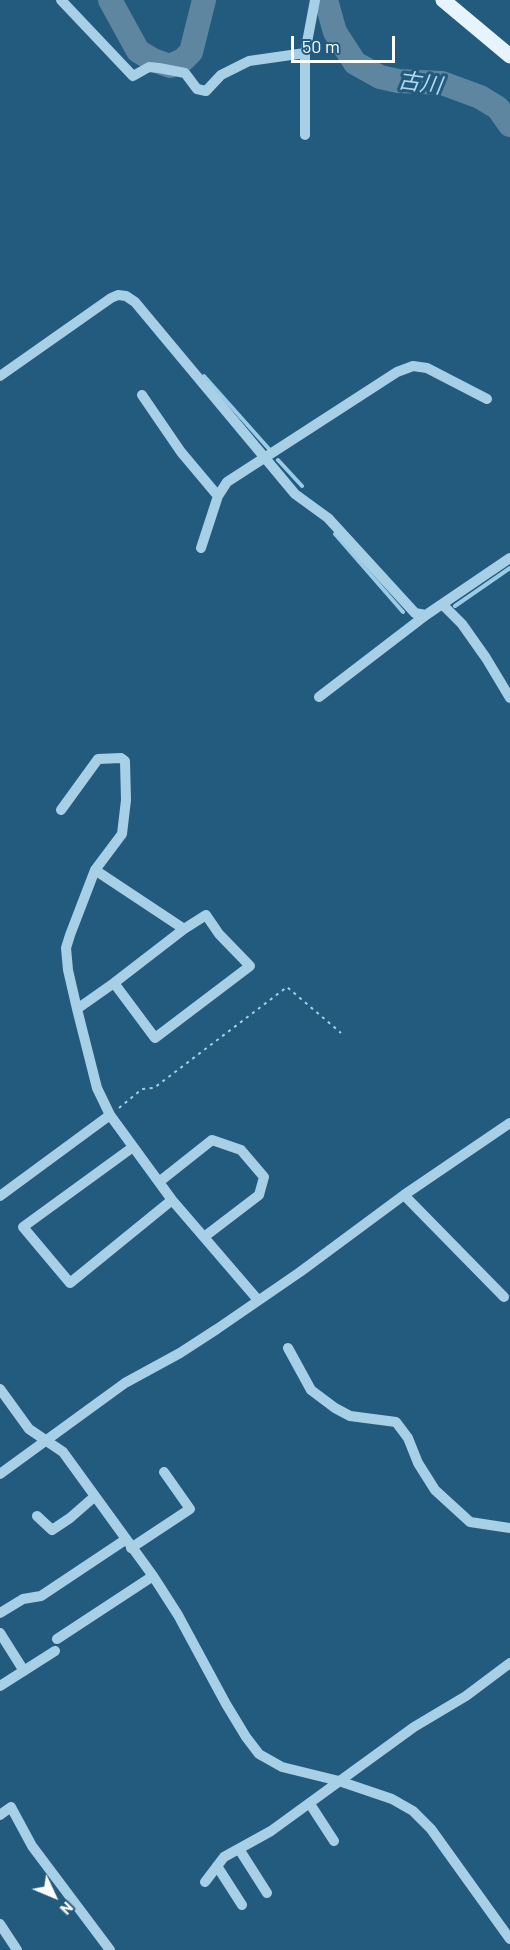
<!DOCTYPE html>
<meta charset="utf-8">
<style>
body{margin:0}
#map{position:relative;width:510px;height:1950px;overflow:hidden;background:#235b7e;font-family:Barlow,sans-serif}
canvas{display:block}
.north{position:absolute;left:24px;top:1866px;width:60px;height:60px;-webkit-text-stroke:4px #235b7e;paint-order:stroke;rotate:134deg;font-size:16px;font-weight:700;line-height:24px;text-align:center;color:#fff}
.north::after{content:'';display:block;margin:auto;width:21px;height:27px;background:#fff;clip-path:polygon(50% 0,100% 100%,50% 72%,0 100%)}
.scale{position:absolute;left:291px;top:36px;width:104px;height:27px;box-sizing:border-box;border:3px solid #fff;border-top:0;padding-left:8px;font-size:18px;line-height:21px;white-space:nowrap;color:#fff;-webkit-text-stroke:4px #235b7e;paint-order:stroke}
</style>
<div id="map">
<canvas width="510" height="1950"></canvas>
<div class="north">N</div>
<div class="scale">50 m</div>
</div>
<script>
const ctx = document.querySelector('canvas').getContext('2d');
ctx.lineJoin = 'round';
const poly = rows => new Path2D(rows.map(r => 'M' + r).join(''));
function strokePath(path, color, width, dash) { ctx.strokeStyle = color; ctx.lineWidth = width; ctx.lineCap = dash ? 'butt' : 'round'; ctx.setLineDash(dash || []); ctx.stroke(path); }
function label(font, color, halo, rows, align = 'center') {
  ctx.font = font + ' Barlow,"Noto Sans JP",sans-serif'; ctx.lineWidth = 6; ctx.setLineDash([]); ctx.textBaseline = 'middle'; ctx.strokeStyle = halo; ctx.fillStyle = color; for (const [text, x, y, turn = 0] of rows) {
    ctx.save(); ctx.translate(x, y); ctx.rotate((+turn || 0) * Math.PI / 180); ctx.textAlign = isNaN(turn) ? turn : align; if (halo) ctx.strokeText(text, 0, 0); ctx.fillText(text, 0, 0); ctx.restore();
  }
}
const stream = poly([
 [204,376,269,449],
 [278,460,302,486],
 [335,534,403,612],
 [455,606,510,568]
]);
const river = poly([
 [110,0,138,51,153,60,170,66,183,60,191,52,204,0],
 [326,0,335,32,355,63,380,77,398,81,442,83,480,97,498,108,510,125]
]);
const path = poly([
 [119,1108,142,1089,154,1088,287,987,341,1033]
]);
const minor = poly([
 [61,0,133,76,149,67,159,68,185,73,197,89,206,91,221,75,249,61,305,53],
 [305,135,305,53,315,0],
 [0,376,111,298,118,295,126,296,135,302,295,494,328,518,415,613,426,615,510,558],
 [142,395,181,452,218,496],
 [201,548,218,496,227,482,397,372,413,366,427,368,487,399],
 [443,605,462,624,486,658,510,698],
 [319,697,426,615],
 [61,810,98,759,121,758,125,761,126,800,122,834,95,870,70,935,66,948,68,970,77,1009,97,1088,110,1115,172,1200,258,1300],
 [95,870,184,929],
 [77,1009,114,983,184,929,206,915,219,934,250,966,155,1038,114,983],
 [133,1147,23,1227,70,1283,172,1200],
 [159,1182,212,1140,241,1150,264,1177,259,1195,204,1237],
 [404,1195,504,1297],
 [0,1196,110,1115],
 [288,1348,311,1390,335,1408,350,1416,396,1422,408,1438,418,1463,435,1490,470,1522,510,1528],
 [0,1389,29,1429,63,1452,153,1576,178,1615,226,1704,246,1737,259,1754,282,1767,339,1781,392,1799,413,1811,431,1829,510,1939],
 [0,1474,125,1383,180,1353,217,1329,300,1272,404,1195,510,1123],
 [37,1516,52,1530,70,1518,94,1497],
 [131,1548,190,1509,164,1472],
 [0,1613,23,1599,41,1596,125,1540],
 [0,1633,24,1671],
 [57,1639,153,1576],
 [0,1686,55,1651],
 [310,1804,334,1841],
 [0,1815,11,1807,32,1846,110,1950],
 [239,1849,267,1893],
 [217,1866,242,1905],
 [205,1882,224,1857,271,1831,414,1727,466,1696,510,1663],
 [0,1924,17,1950]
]);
const major = poly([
 [443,0,510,56]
]);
const waterNames = [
 ["古川",420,83,8]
];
strokePath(stream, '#9bcce7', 4);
strokePath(river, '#5e86a0', 24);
strokePath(path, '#a7cfe6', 2, [3, 4.5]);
strokePath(minor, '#a7cfe6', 10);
strokePath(major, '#e8f4fd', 15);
label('italic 22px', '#b2d8ee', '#235b7e', waterNames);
</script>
